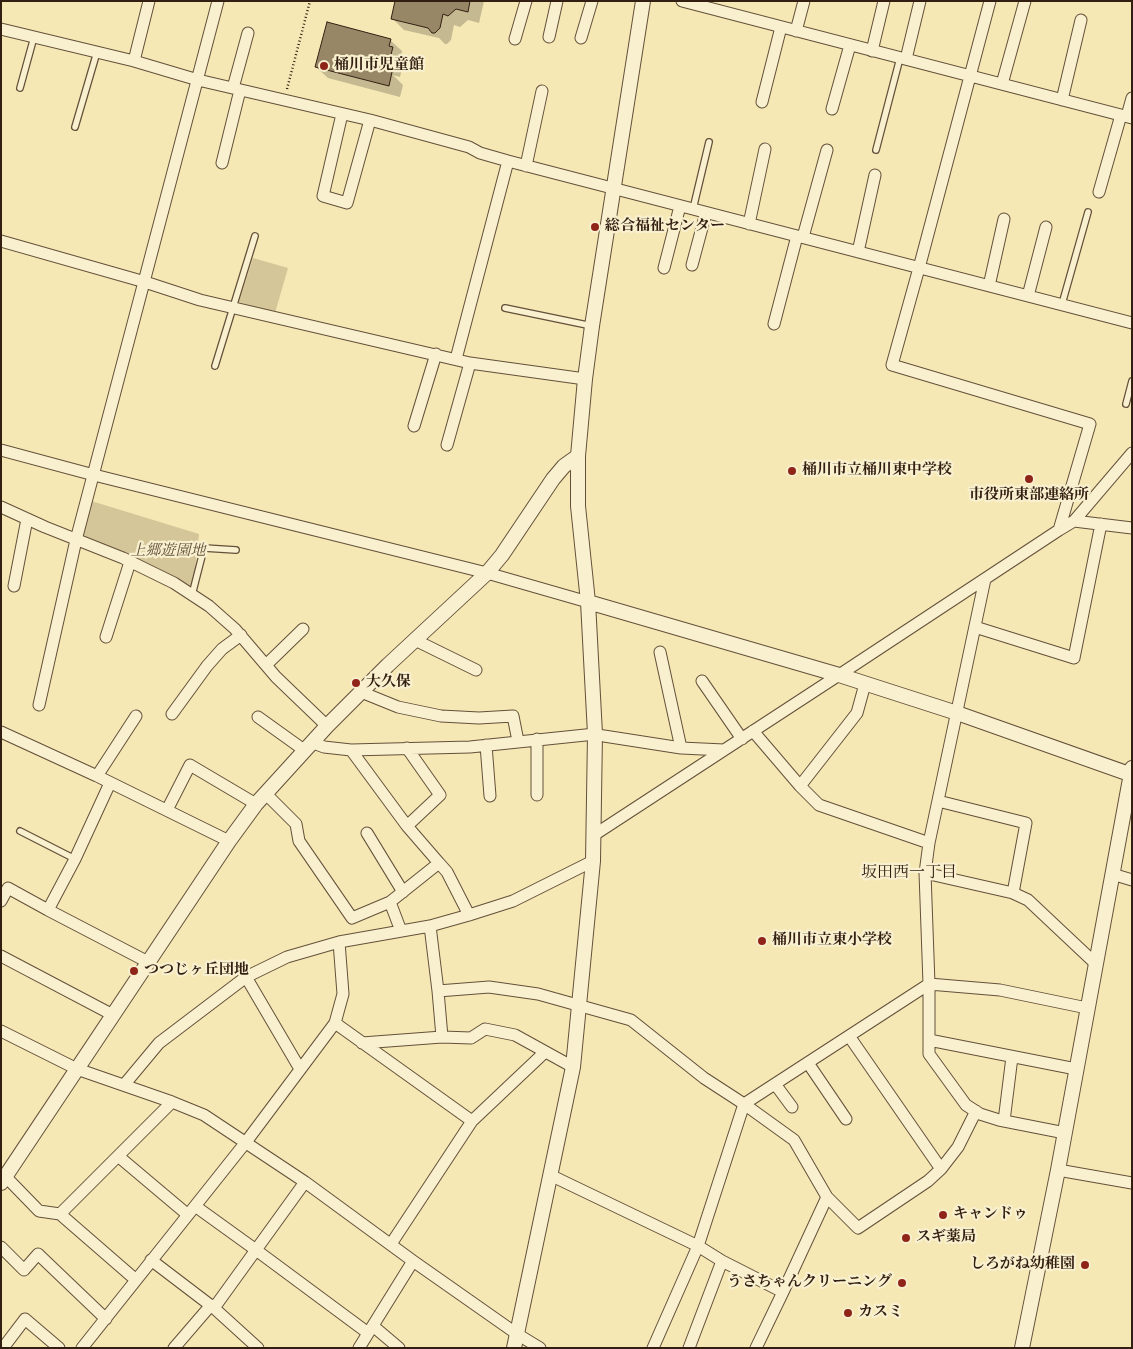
<!DOCTYPE html>
<meta charset="utf-8">
<style>
body{margin:0}
#map{position:relative;width:1133px;height:1349px;overflow:hidden;background:#f5e8b4;font-family:"IM FELL Double Pica",serif}
canvas{display:block}
.frame{position:absolute;inset:0;border:2px solid #331e12;pointer-events:none}
</style>
<div id="map">
<canvas width="1133" height="1349"></canvas>
<div class="frame"></div>
</div>
<script>
const ctx = document.querySelector('canvas').getContext('2d');
ctx.lineJoin = 'round';
function paint(path, color) { ctx.fillStyle = color; ctx.fill(path, 'evenodd'); }
const poly = rows => new Path2D(rows.map(r => 'M' + r).join(''));
function strokePath(path, color, width, dash) { ctx.strokeStyle = color; ctx.lineWidth = width; ctx.lineCap = dash ? 'butt' : 'round'; ctx.setLineDash(dash || []); ctx.stroke(path); }
function label(font, color, halo, rows, align = 'center') {
  ctx.font = font + ' "IM FELL Double Pica","Noto Serif JP",serif'; ctx.lineWidth = 4.5; ctx.setLineDash([]); ctx.textBaseline = 'middle'; ctx.strokeStyle = halo; ctx.fillStyle = color; for (const [text, x, y, turn = 0] of rows) {
    ctx.save(); ctx.translate(x, y); ctx.rotate((+turn || 0) * Math.PI / 180); ctx.textAlign = isNaN(turn) ? turn : align; if (halo) ctx.strokeText(text, 0, 0); ctx.fillText(text, 0, 0); ctx.restore();
  }
}
const green = poly([
 [253,258,288,268,275,313,239,302],
 [88,500,199,534,192,595,76,540]
]);
const shadow = poly([
 [396,1,484,1,479,23,468,20,460,27,454,25,451,40,447,44,445,44,439,38,404,30,392,18],
 [390,40,402,51,401,56,404,59,400,77,393,75,403,85,400,97,328,78,316,67]
]);
const building = poly([
 [395,1,470,1,468,12,456,9,448,16,443,14,440,28,435,33,432,33,428,28,391,19,395,1],
 [327,22,391,39,389,46,393,47,388,66,383,65,382,70,392,72,389,86,315,67,327,22]
]);
const path = poly([
 [287,89,310,1]
]);
const service = poly([
 [20,88,34,37],
 [75,127,97,52],
 [876,150,900,58],
 [693,209,709,142],
 [1062,304,1088,212],
 [505,308,592,326],
 [215,366,255,236],
 [1126,404,1132,381],
 [192,595,204,548,236,550],
 [20,831,75,859]
]);
const minor = poly([
 [682,1,1132,118],
 [990,1,919,268,892,365,1090,424,1059,530],
 [1,29,134,61,198,80,370,120,469,147,480,153,508,161,1132,323],
 [796,31,804,1],
 [549,37,557,1],
 [581,38,592,1],
 [515,39,526,1],
 [872,51,884,1],
 [906,59,920,1],
 [134,61,149,1],
 [1002,84,1025,1],
 [233,88,248,33],
 [1062,100,1081,20],
 [762,102,781,27],
 [832,109,850,45],
 [342,114,323,196,347,203,370,120],
 [1127,116,1132,98],
 [222,163,240,90],
 [526,166,542,91],
 [1099,192,1121,115],
 [749,224,765,149],
 [803,237,827,150],
 [1,241,145,282,200,300,470,363,585,379],
 [858,252,875,175],
 [692,265,706,213],
 [664,268,680,206],
 [989,286,1004,219],
 [1028,296,1046,227],
 [774,324,797,236],
 [456,359,508,161],
 [414,426,436,354],
 [447,445,470,363],
 [1,450,94,475,487,573,588,602],
 [1,507,45,527,123,558,174,583,209,606,235,629,276,677,327,726],
 [1074,521,1132,528],
 [985,579,929,843,925,873,929,984,929,1054,966,1105,980,1114,999,1120,1065,1133],
 [14,586,27,519],
 [975,627,1074,658,1101,524],
 [106,637,130,562],
 [415,640,476,670],
 [660,652,681,748],
 [266,665,303,629],
 [702,681,742,739],
 [361,692,398,707,441,716,479,718,513,716,518,741],
 [39,705,76,540,218,1],
 [172,714,207,666,222,649,241,635],
 [258,717,304,750],
 [753,731,800,786,819,805,929,843],
 [1,732,97,776,229,841],
 [311,742,324,747,351,750,470,747,595,734,604,736,681,748,724,750],
 [486,745,490,796],
 [407,748,440,795,407,826],
 [351,750,407,826,439,863],
 [97,776,136,716],
 [800,786,857,713,865,684],
 [265,793,296,824,299,841,352,918,390,902,439,863,447,872,469,915],
 [537,795,537,739],
 [938,801,1026,823,1013,893],
 [167,810,190,765,256,804],
 [367,833,403,892],
 [594,835,839,675,1059,530,1074,521,1132,453],
 [925,873,1013,893,1028,900,1096,964],
 [1112,874,1132,880],
 [1,901,8,888,48,910,148,962],
 [390,902,401,931],
 [48,910,75,859,110,783],
 [430,926,438,991,442,1037],
 [1,956,113,1015],
 [246,977,300,1069],
 [438,991,489,987,538,994,631,1020,704,1078,744,1104,794,1140,827,1197,783,1292,756,1348],
 [335,1023,472,1121],
 [1,1031,77,1069,172,1102,204,1115,305,1182,413,1261,517,1334,540,1348],
 [849,1036,941,1169],
 [929,1040,1076,1069],
 [362,1043,442,1037,471,1038,485,1029,515,1035,573,1067],
 [808,1063,846,1119],
 [775,1084,792,1107],
 [124,1085,159,1043,246,977,287,957,339,942,430,926,469,915,513,901,593,861],
 [1004,1121,1012,1057],
 [118,1156,188,1215],
 [1058,1170,1132,1183],
 [550,1175,698,1246,722,1261,783,1292],
 [5,1176,39,1211,60,1214,136,1280],
 [827,1197,858,1228,928,1181,941,1169,958,1147,976,1111],
 [195,1206,256,1250,368,1333],
 [60,1214,172,1102],
 [391,1244,472,1121,545,1052],
 [1,1247,24,1270,38,1254,106,1319],
 [151,1260,214,1308,258,1348],
 [214,1308,305,1182],
 [373,1326,399,1348],
 [3,1348,25,1319,59,1348],
 [82,1348,246,1142,335,1023,343,994,339,942],
 [174,1348,211,1305],
 [359,1348,413,1261],
 [653,1348,698,1246,744,1104,929,984,1000,990,1087,1008],
 [689,1348,722,1261]
]);
const tertiary = poly([
 [588,602,839,675,957,713,1132,775],
 [1,1183,229,841,256,804,327,726,388,665,487,573,502,555,553,479,564,466,578,456],
 [514,1348,573,1067,593,861,595,734,588,602,578,506,578,456,585,379,592,326,643,1],
 [1022,1348,1058,1170,1132,768]
]);
const markers = [
 [324,66,5,"#8f2418"],
 [595,227,5,"#8f2418"],
 [792,471,5,"#8f2418"],
 [1029,479,5,"#8f2418"],
 [356,683,5,"#8f2418"],
 [762,941,5,"#8f2418"],
 [134,971,5,"#8f2418"],
 [943,1215,5,"#8f2418"],
 [906,1238,5,"#8f2418"],
 [1085,1265,5,"#8f2418"],
 [902,1283,5,"#8f2418"],
 [848,1313,5,"#8f2418"]
];
const poiNames = [
 ["桶川市児童館",334,66],
 ["総合福祉センター",605,227],
 ["桶川市立桶川東中学校",802,471],
 ["市役所東部連絡所",1029,496,"center"],
 ["大久保",366,683],
 ["桶川市立東小学校",772,941],
 ["つつじヶ丘団地",144,971],
 ["キャンドゥ",953,1215],
 ["スギ薬局",916,1238],
 ["しろがね幼稚園",1075,1265,"right"],
 ["うさちゃんクリーニング",892,1283,"right"],
 ["カスミ",858,1313]
];
const parkNames = [
 ["上郷遊園地",168,552]
];
const neighbourhoodNames = [
 ["坂田西一丁目",909,874]
];
paint(green, '#d4c698');
paint(shadow, '#0003');
paint(building, '#988766');
strokePath(building, '#331e12', 1);
strokePath(service, '#64503a', 8);
strokePath(minor, '#64503a', 13);
strokePath(tertiary, '#64503a', 16);
strokePath(path, '#331e12', 2.5, [1, 2.5]);
strokePath(service, '#f8f0ce', 5.5);
strokePath(minor, '#f8f0ce', 11);
strokePath(tertiary, '#f8f0ce', 14);
for (const [x, y, r, color] of markers) { const dot = new Path2D(); dot.arc(x, y, r, 0, 2 * Math.PI); ctx.fillStyle = color; ctx.fill(dot); strokePath(dot, '#f8f0ce', 2); }
label('bold 15px', '#331e12', '#f8f0ce', poiNames, 'left');
label('italic 15px', '#63503a', '#f8f0ce', parkNames);
label('16px', '#331e12', '#f8f0ce', neighbourhoodNames);
</script>
